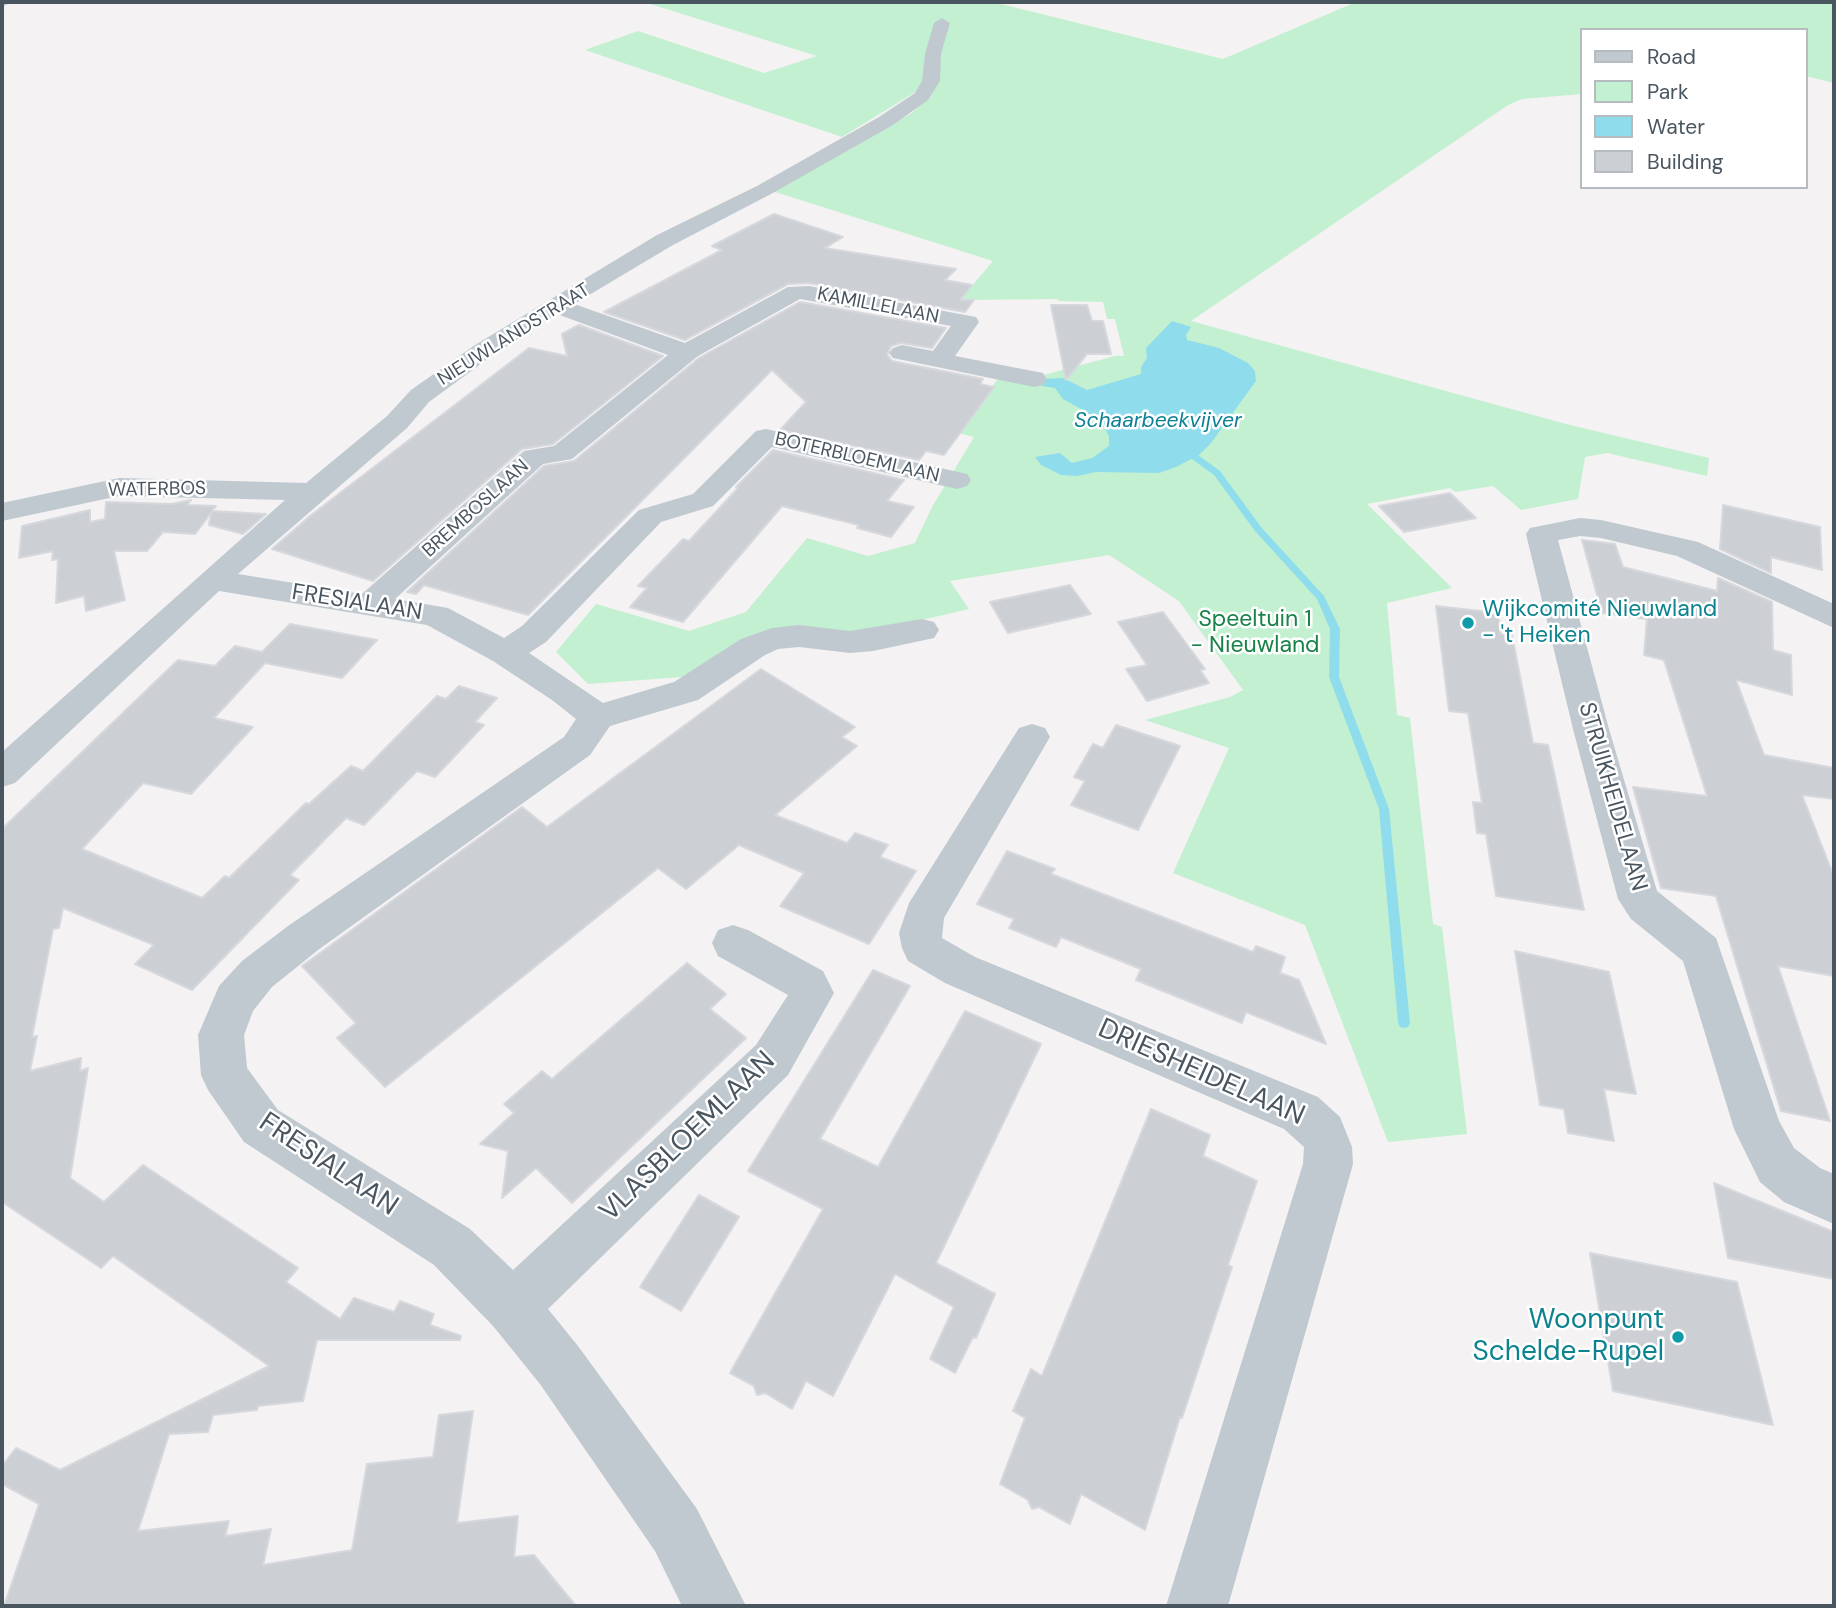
<!DOCTYPE html>
<meta charset="utf-8">
<style>
body{margin:0}
#map{position:relative;width:1836px;height:1608px;overflow:hidden;background:#f4f2f2;font-family:"DM Sans",sans-serif}
canvas{display:block}
.frame{position:absolute;inset:0;border:4px solid #49565f;pointer-events:none}
.legend{position:absolute;left:1580px;top:28px;width:228px;height:161px;box-sizing:border-box;background:#fff;border:2px solid #b6bbbf;margin:0;padding:9px 12px;list-style:none;font-size:21px;color:#49565f}
.legend li{display:flex;align-items:center;gap:14px;height:35px}
.legend b{width:35px;border:2px solid #b6bbbf}
</style>
<div id="map">
<canvas width="1836" height="1608"></canvas>
<div class="frame"></div>
<ul class="legend">
<li><b style="height:9px;background:#c0c9d0"></b>Road</li>
<li><b style="height:19px;background:#c2f0d1"></b>Park</li>
<li><b style="height:19px;background:#8fddec"></b>Water</li>
<li><b style="height:19px;background:#cccfd4"></b>Building</li>
</ul>
</div>
<script>
const ctx = document.querySelector('canvas').getContext('2d');
ctx.lineJoin = 'round';
function paint(path, color) { ctx.fillStyle = color; ctx.fill(path, 'evenodd'); }
const poly = rows => new Path2D(rows.map(r => 'M' + r).join(''));
function strokePath(path, color, width, dash) { ctx.strokeStyle = color; ctx.lineWidth = width; ctx.lineCap = dash ? 'butt' : 'round'; ctx.setLineDash(dash || []); ctx.stroke(path); }
function label(font, color, halo, rows, align = 'center') {
  ctx.font = font + ' "DM Sans",sans-serif'; ctx.lineWidth = 5; ctx.setLineDash([]); ctx.textBaseline = 'middle'; ctx.strokeStyle = halo; ctx.fillStyle = color; for (const [text, x, y, turn = 0] of rows) {
    ctx.save(); ctx.translate(x, y); ctx.rotate((+turn || 0) * Math.PI / 180); ctx.textAlign = isNaN(turn) ? turn : align; if (halo) ctx.strokeText(text, 0, 0); ctx.fillText(text, 0, 0); ctx.restore();
  }
}
const green = poly([
 [644,2,993,2,1223,59,1356,2,1834,2,1834,83,1806,76,1806,30,1582,30,1582,94,1522,99,1508,105,1191,321,1566,424,1709,458,1707,476,1607,453,1585,457,1578,499,1521,510,1493,486,1455,492,1450,488,1367,504,1452,588,1387,603,1397,715,1410,718,1433,924,1442,927,1467,1134,1388,1142,1305,925,1173,873,1229,748,1145,720,1230,697,1243,690,1179,601,1109,555,950,581,969,609,866,633,782,630,682,677,588,684,556,652,596,604,689,631,746,612,807,538,868,556,915,543,932,507,974,437,959,433,999,377,1025,380,1115,356,1124,356,1115,319,1107,319,1103,302,1059,301,1057,299,960,300,993,261,772,191,912,113,932,94,917,91,842,137,585,50,638,31,764,73,817,56]
]);
const water = poly([
 [1172,321,1191,327,1186,335,1187,340,1219,348,1248,363,1255,371,1256,381,1211,443,1199,455,1176,467,1159,473,1096,472,1077,476,1061,475,1041,465,1035,457,1060,453,1072,463,1092,458,1109,446,1109,436,1099,419,1063,399,1055,388,1042,386,1040,382,1043,379,1063,378,1087,390,1141,374,1141,367,1147,358,1146,348]
]);
const stream = poly([
 [1192,455,1198,455,1220,471,1261,527,1324,596,1340,629,1339,677,1389,809,1410,1023,1408,1027,1404,1028,1400,1027,1398,1023,1379,809,1329,677,1330,629,1317,599,1255,531,1214,475,1192,459,1192,455]
]);
const building = poly([
 [774,214,843,237,825,248,956,269,945,280,972,285,960,300,974,300,965,312,809,283,788,284,685,340,604,312,722,250,712,246,774,214],
 [800,302,946,328,932,348,901,343,891,346,887,355,892,361,983,379,980,384,994,387,944,455,926,451,919,460,780,430,806,402,772,370,528,615,424,585,416,594,407,592,544,466,574,461,699,358,800,302],
 [1051,305,1087,305,1092,321,1103,321,1111,354,1087,354,1066,380,1051,305],
 [579,325,663,356,553,444,522,449,373,581,272,549,310,516,529,348,567,356,562,334,579,325],
 [773,450,904,480,887,501,914,507,891,537,857,528,859,525,782,506,683,622,630,607,647,588,638,586,683,539,689,541,738,488,736,487,773,450],
 [1450,493,1476,518,1404,532,1379,506,1450,493],
 [191,500,187,505,216,506,212,511,266,514,243,534,209,525,211,513,195,534,163,532,147,551,114,551,125,600,86,611,84,596,56,603,58,559,52,560,53,551,19,558,22,526,90,510,90,522,105,519,106,502,171,504,191,500],
 [1723,505,1820,527,1822,570,1771,557,1771,573,1720,549,1723,505],
 [1582,540,1615,544,1623,567,1717,591,1718,578,1772,602,1773,650,1791,655,1792,695,1736,680,1764,755,1834,768,1834,799,1802,795,1834,877,1834,976,1778,966,1830,1121,1781,1111,1716,896,1661,888,1633,787,1707,796,1664,660,1644,655,1647,619,1602,613,1582,540],
 [1070,585,1091,614,1008,633,990,602,1070,585],
 [1436,606,1498,613,1501,634,1512,635,1533,743,1548,745,1584,910,1496,896,1486,834,1477,833,1473,802,1482,803,1468,713,1449,711,1436,606],
 [1163,612,1205,669,1200,670,1209,683,1147,701,1126,669,1147,665,1118,622,1163,612],
 [290,624,377,640,342,678,265,663,214,718,253,727,191,794,143,783,82,849,202,898,225,876,229,878,306,803,309,804,351,766,363,771,437,696,446,699,459,686,497,698,475,722,484,725,435,777,417,771,364,825,346,818,290,875,299,880,192,990,135,964,154,945,63,908,59,928,53,929,32,1037,37,1036,30,1071,81,1058,80,1071,88,1068,70,1178,104,1202,143,1165,298,1268,286,1282,340,1319,354,1298,394,1312,400,1301,434,1314,430,1325,461,1336,460,1340,317,1340,303,1401,258,1406,257,1410,213,1415,208,1432,169,1434,138,1531,229,1521,225,1536,271,1529,263,1565,352,1550,367,1464,433,1457,439,1415,473,1411,457,1523,518,1516,514,1557,534,1555,576,1606,4,1606,39,1504,2,1484,2,1466,16,1448,60,1470,269,1366,113,1256,101,1268,2,1202,2,829,178,660,215,666,235,646,262,652,290,624],
 [761,669,855,727,842,737,857,746,775,815,847,843,855,833,888,845,880,857,916,871,869,944,780,906,804,873,739,845,686,889,658,868,385,1087,337,1038,356,1023,302,966,522,807,547,827,761,669],
 [1116,725,1180,746,1138,830,1071,805,1085,781,1074,777,1093,744,1103,748,1116,725],
 [1007,851,1055,869,1051,874,1253,952,1256,946,1285,957,1280,973,1299,980,1326,1044,1246,1012,1242,1023,1136,980,1141,969,1061,937,1056,947,1009,928,1014,919,977,904,1007,851],
 [1515,951,1609,972,1636,1094,1604,1089,1614,1141,1568,1133,1564,1109,1540,1105,1515,951],
 [687,963,726,994,710,1009,746,1038,572,1203,536,1168,502,1198,508,1151,480,1144,514,1113,504,1104,542,1071,552,1079,687,963],
 [873,970,910,986,820,1139,878,1167,965,1011,1041,1044,936,1263,995,1294,976,1338,973,1337,955,1373,930,1359,954,1307,895,1274,833,1396,806,1381,792,1409,765,1393,757,1395,754,1386,730,1373,823,1209,748,1171,873,970],
 [1151,1109,1210,1135,1203,1156,1257,1181,1228,1265,1232,1267,1182,1418,1180,1417,1145,1530,1081,1494,1070,1524,1039,1507,1032,1509,1028,1500,1000,1484,1025,1418,1013,1411,1031,1369,1042,1376,1151,1109],
 [1714,1183,1834,1232,1834,1279,1728,1258,1714,1183],
 [699,1195,739,1217,681,1311,640,1287,699,1195],
 [1590,1253,1737,1282,1773,1425,1613,1391,1590,1253]
]);
const minor = poly([
 [2,2,11,2,2,7,2,2],
 [942,18,950,23,941,54,940,81,928,100,893,125,771,194,673,245,574,304,685,343,788,287,809,286,976,317,979,322,955,356,1043,373,1047,379,1043,385,1034,387,893,358,889,353,893,348,902,345,933,351,951,326,800,299,698,356,572,459,543,464,395,599,448,608,504,638,522,626,639,510,693,494,756,431,766,429,967,474,971,480,967,486,957,489,772,447,713,506,661,522,546,642,529,653,603,703,674,682,741,639,772,628,799,625,850,631,922,619,934,622,939,630,934,638,873,651,850,653,799,647,778,649,765,655,698,700,610,726,590,755,318,950,272,987,253,1011,244,1035,247,1068,278,1110,470,1229,513,1270,756,1045,788,995,718,956,712,943,718,930,733,925,748,930,823,971,834,993,788,1075,548,1309,578,1346,697,1509,746,1606,682,1606,655,1551,540,1384,493,1326,434,1265,244,1142,208,1090,201,1075,198,1035,219,986,242,961,288,926,564,737,576,719,552,700,493,661,427,625,219,591,15,783,2,787,2,752,285,500,119,496,2,521,2,503,119,478,306,483,387,416,411,390,475,345,657,235,757,186,879,117,915,93,922,81,925,54,934,23,942,18],
 [557,314,668,355,554,446,524,451,362,594,238,574,407,428,429,402,493,355,557,314],
 [1580,518,1601,520,1698,542,1834,604,1834,628,1677,556,1601,538,1580,536,1558,540,1609,729,1657,891,1716,938,1779,1121,1794,1148,1820,1168,1834,1174,1834,1224,1784,1202,1760,1182,1734,1129,1683,961,1631,919,1618,899,1573,729,1526,534,1530,528,1580,518],
 [1032,724,1045,728,1050,737,944,918,942,938,975,957,1318,1097,1340,1117,1352,1147,1353,1164,1228,1606,1166,1606,1303,1164,1304,1147,1284,1129,945,983,908,961,902,948,899,933,909,903,1019,728,1032,724]
]);
const markers = [
 [1468,623,7,"#0f9aa8"],
 [1678,1337,7,"#0f9aa8"]
];
const farStreetnames = [
 ["KAMILLELAAN",878,306,11],
 ["NIEUWLANDSTRAAT",514,335,-32],
 ["BOTERBLOEMLAAN",857,458,13],
 ["WATERBOS",157,490,-1],
 ["BREMBOSLAAN",476,509,-42]
];
const farWaternames = [
 ["Schaarbeekvijver",1158,421]
];
const streetNames = [
 ["FRESIALAAN",357,603,9],
 ["STRUIKHEIDELAAN",1612,797,74]
];
const cultureNames = [
 ["Wijkcomité Nieuwland",1482,610],
 ["- 't Heiken",1482,636]
];
const parkNames = [
 ["Speeltuin 1",1255,620],
 ["- Nieuwland",1255,646]
];
const nearStreetnames = [
 ["DRIESHEIDELAAN",1201,1073,24],
 ["VLASBLOEMLAAN",688,1137,-44],
 ["FRESIALAAN",328,1165,34]
];
const nearCulturenames = [
 ["Woonpunt",1664,1321],
 ["Schelde-Rupel",1664,1353]
];
paint(green, '#c2f0d1');
paint(water, '#8fddec');
paint(stream, '#8fddec');
paint(building, '#cccfd4');
strokePath(building, '#d6d8dd', 2);
paint(minor, '#c0c9d0');
for (const [x, y, r, color] of markers) { const dot = new Path2D(); dot.arc(x, y, r, 0, 2 * Math.PI); ctx.fillStyle = color; ctx.fill(dot); strokePath(dot, '#fff', 2.5); }
label('19px', '#49565f', '#fff', farStreetnames);
label('italic 21px', '#0e8096', '#fff', farWaternames);
label('23px', '#49565f', '#fff', streetNames);
label('23px', '#0d838f', '#fff', cultureNames, 'left');
label('23px', '#198248', '#fff', parkNames);
label('28px', '#49565f', '#fff', nearStreetnames);
label('28px', '#0d838f', '#fff', nearCulturenames, 'right');
</script>
